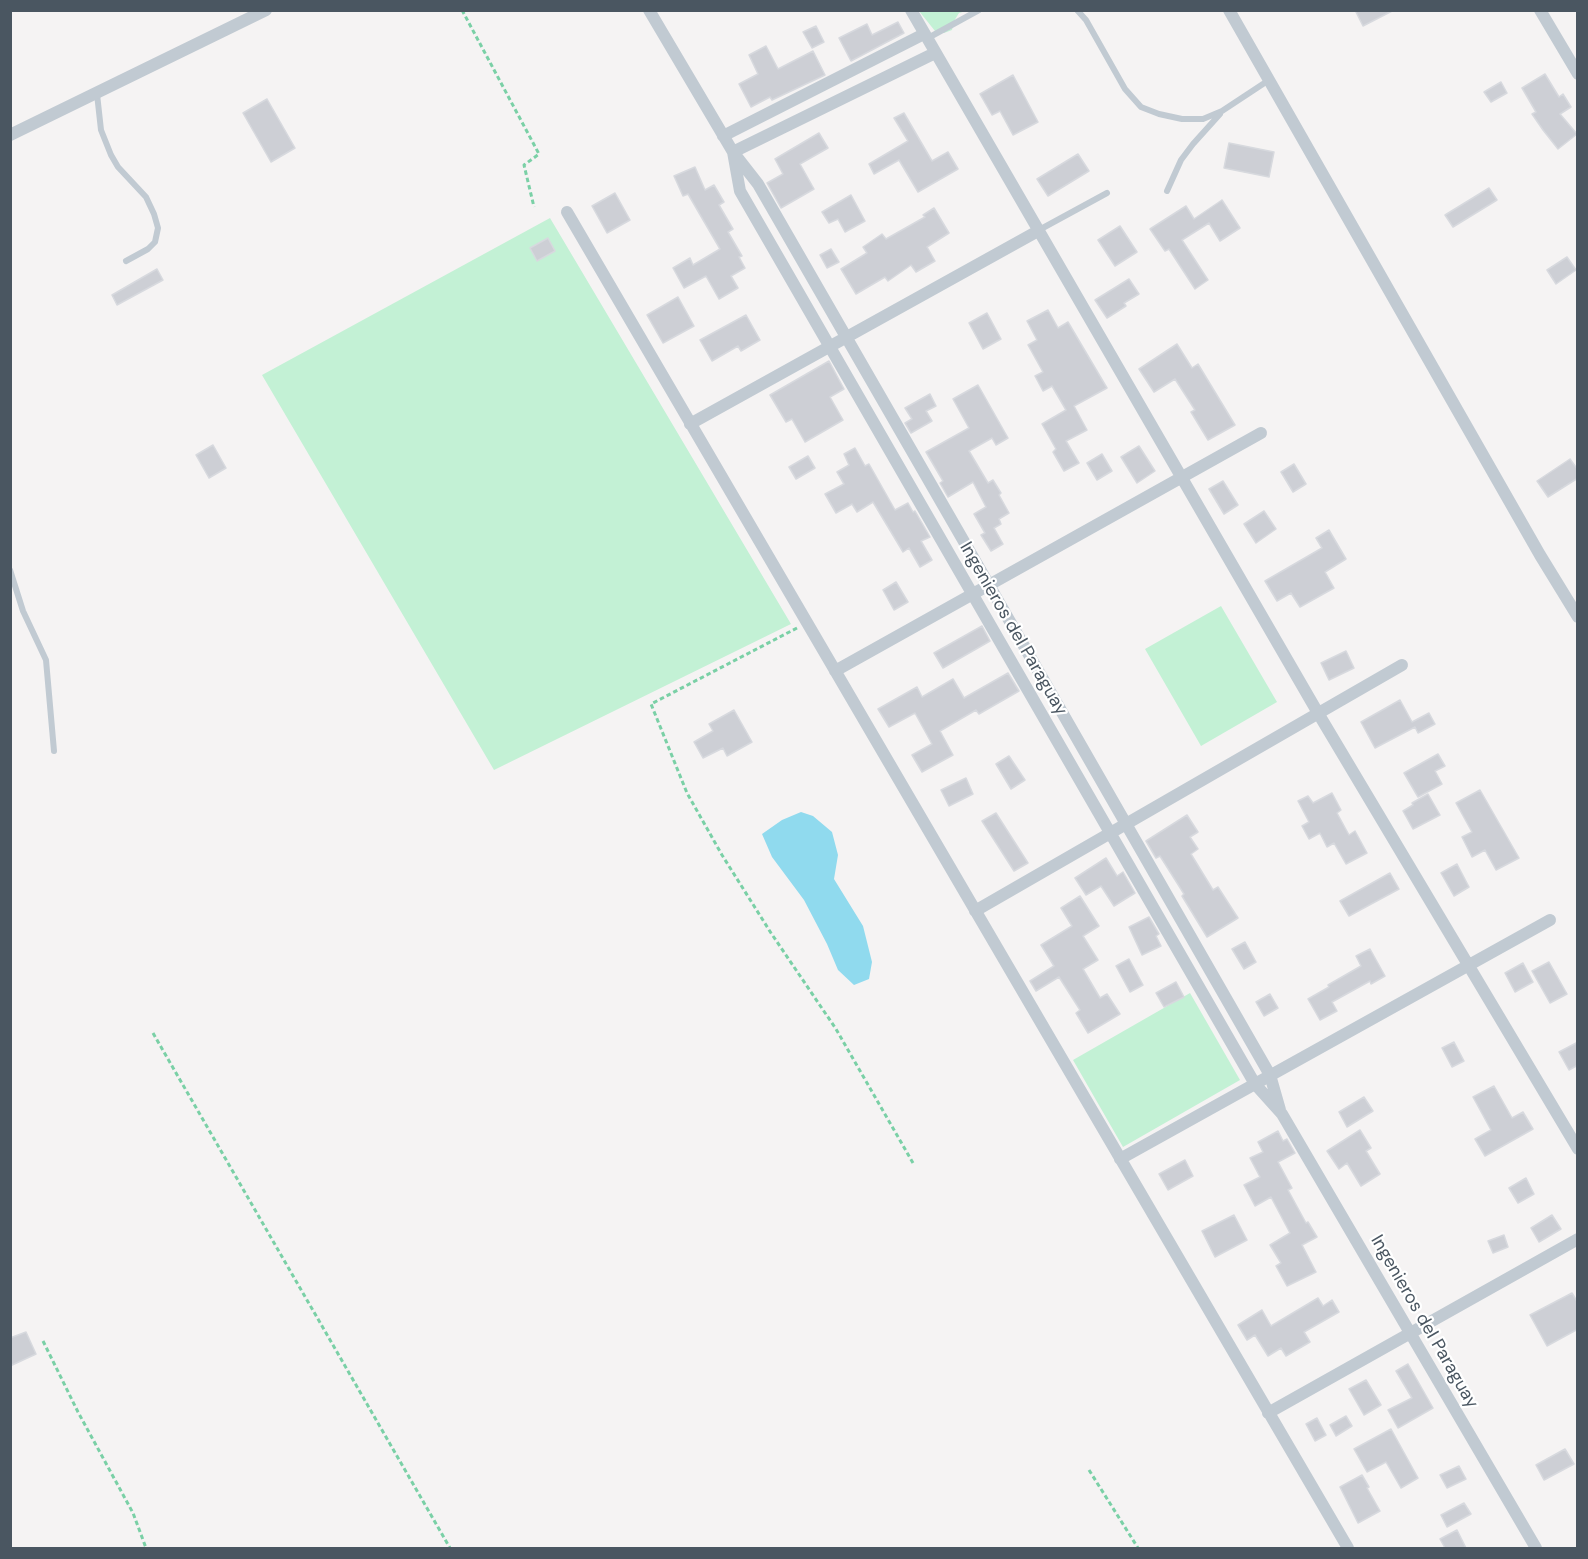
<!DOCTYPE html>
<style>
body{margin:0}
#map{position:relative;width:1588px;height:1559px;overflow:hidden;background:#f5f3f3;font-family:"DM Sans",sans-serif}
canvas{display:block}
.frame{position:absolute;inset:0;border:12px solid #4a5661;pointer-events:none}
</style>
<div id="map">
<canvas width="1588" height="1559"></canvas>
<div class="frame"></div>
</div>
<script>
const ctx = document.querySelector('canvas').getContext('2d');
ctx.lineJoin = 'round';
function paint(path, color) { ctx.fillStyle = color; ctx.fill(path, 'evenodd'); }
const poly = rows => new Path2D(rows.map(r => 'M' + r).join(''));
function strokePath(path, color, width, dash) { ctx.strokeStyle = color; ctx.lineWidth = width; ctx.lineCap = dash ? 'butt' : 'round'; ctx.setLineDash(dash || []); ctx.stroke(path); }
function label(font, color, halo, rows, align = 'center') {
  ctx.font = font + ' "DM Sans",sans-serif'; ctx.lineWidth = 4.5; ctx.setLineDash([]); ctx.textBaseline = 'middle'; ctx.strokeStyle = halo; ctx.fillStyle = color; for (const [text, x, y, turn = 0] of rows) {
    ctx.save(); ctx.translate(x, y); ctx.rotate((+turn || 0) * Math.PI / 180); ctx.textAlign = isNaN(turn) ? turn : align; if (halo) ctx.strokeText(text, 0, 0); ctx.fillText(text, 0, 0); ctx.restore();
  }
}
const green = poly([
 [919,11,966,11,959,13,954,21,952,30,944,33,935,31],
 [550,218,791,624,494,770,262,375],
 [1221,606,1277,702,1201,746,1145,649],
 [1190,993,1240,1080,1123,1147,1073,1060]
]);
const water = poly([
 [801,812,813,816,832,832,838,855,834,879,863,926,872,962,869,979,854,985,838,970,827,944,804,900,772,857,762,834,782,820]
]);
const building = poly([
 [1355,10,1394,10,1363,26,1355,10],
 [898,22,904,33,851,61,839,38,867,24,872,35,898,22],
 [816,26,824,42,812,48,803,32,816,26],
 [766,46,778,69,813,51,825,75,772,100,770,97,751,107,739,84,758,74,749,55,766,46],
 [1545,74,1559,97,1563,94,1571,107,1560,114,1577,134,1558,149,1543,130,1532,114,1536,112,1522,88,1545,74],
 [1013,75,1038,122,1013,135,1000,111,992,115,980,94,1013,75],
 [1501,82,1507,93,1491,102,1484,92,1501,82],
 [267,99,295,148,271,162,243,113,267,99],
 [904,113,932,161,948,152,958,169,918,192,899,160,874,174,869,164,908,141,894,118,904,113],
 [819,133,828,148,800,164,814,189,781,208,767,183,783,174,775,159,819,133],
 [1229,143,1274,152,1269,177,1224,168,1229,143],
 [1078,154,1089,171,1048,196,1037,179,1078,154],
 [695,167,705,190,714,185,724,202,719,205,733,229,728,232,742,256,739,257,745,268,731,276,738,288,719,299,706,276,684,288,673,268,690,258,693,265,720,249,688,194,683,196,674,176,695,167],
 [1489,188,1497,200,1453,227,1445,215,1489,188],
 [615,193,630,220,607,233,592,206,615,193],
 [851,195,865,221,845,232,838,219,829,223,822,212,851,195],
 [1222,200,1240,228,1220,241,1209,223,1182,240,1208,280,1195,289,1169,249,1165,251,1150,229,1186,206,1194,219,1222,200],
 [934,208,949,233,927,247,935,261,916,272,911,265,888,281,885,277,856,294,841,269,867,253,863,247,882,234,886,239,925,217,923,215,934,208],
 [1120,226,1137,252,1115,266,1098,240,1120,226],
 [548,238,555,251,537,261,530,248,548,238],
 [831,249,839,262,827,268,820,255,831,249],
 [1567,257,1576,270,1556,284,1547,270,1567,257],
 [157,269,163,280,117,305,112,295,157,269],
 [1129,279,1139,294,1124,303,1126,306,1107,318,1095,300,1129,279],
 [678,297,694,326,663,343,647,315,678,297],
 [1048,310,1058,328,1068,322,1107,388,1074,406,1087,430,1066,441,1079,463,1064,471,1053,452,1056,449,1042,424,1066,410,1052,386,1043,391,1035,376,1043,372,1028,345,1037,340,1027,321,1048,310],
 [987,313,1001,339,983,349,969,323,987,313],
 [746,315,760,340,741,351,738,346,712,361,700,340,746,315],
 [1177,344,1192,368,1198,364,1235,425,1208,440,1191,412,1195,410,1175,379,1154,392,1139,369,1177,344],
 [829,361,844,389,830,397,843,420,805,442,792,419,786,422,770,395,829,361],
 [978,385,1008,438,996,445,992,438,969,451,988,483,993,480,1001,493,999,495,1009,513,999,519,1001,524,994,528,1003,544,991,551,981,535,985,533,974,514,986,507,973,482,948,497,940,483,943,481,926,452,969,428,953,399,978,385],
 [930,394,936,406,926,411,932,421,911,433,905,423,912,419,905,408,930,394],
 [213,445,226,468,209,478,196,455,213,445],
 [1139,446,1155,471,1137,483,1121,457,1139,446],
 [855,448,865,466,869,464,895,510,908,503,913,512,915,511,930,537,921,541,932,560,920,567,909,548,903,552,873,502,857,512,852,504,836,513,825,494,844,484,837,472,849,465,844,454,855,448],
 [1102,454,1112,471,1097,480,1087,463,1102,454],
 [808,456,815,468,796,479,789,467,808,456],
 [1570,459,1578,470,1578,478,1548,497,1537,481,1570,459],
 [1294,464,1306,484,1293,492,1281,472,1294,464],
 [1223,481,1238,505,1224,514,1209,489,1223,481],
 [1264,511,1276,529,1256,543,1244,524,1264,511],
 [1329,530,1346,559,1325,572,1334,588,1300,607,1291,593,1277,601,1265,581,1322,548,1316,538,1329,530],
 [896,582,908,602,894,610,883,590,896,582],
 [982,626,990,641,943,668,934,653,982,626],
 [1346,651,1354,668,1329,680,1321,663,1346,651],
 [1008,673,1019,691,979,714,976,710,940,731,953,755,922,772,912,755,932,744,915,713,889,727,878,709,917,687,922,697,953,679,964,698,1008,673],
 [1400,700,1412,722,1429,713,1435,724,1418,733,1415,727,1375,748,1361,722,1400,700],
 [734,710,752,742,727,756,723,748,703,758,694,742,713,731,709,724,734,710],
 [1438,754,1445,766,1435,771,1442,784,1418,797,1404,773,1438,754],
 [1009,756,1025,780,1011,789,996,764,1009,756],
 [966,778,973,794,949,806,941,790,966,778],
 [1480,790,1519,858,1496,870,1485,850,1472,857,1462,837,1472,832,1456,803,1480,790],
 [1332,793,1341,810,1337,813,1349,835,1355,831,1367,853,1346,864,1334,843,1327,847,1320,833,1309,839,1302,826,1309,822,1298,801,1308,796,1313,803,1332,793],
 [1428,794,1440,815,1413,829,1403,811,1413,805,1412,803,1428,794],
 [996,813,1028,863,1014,871,982,821,996,813],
 [1187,815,1198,832,1190,837,1198,849,1191,854,1213,890,1218,887,1238,918,1207,937,1182,896,1184,894,1160,856,1156,858,1146,841,1187,815],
 [1106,858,1117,876,1123,872,1135,893,1114,906,1101,886,1086,895,1075,878,1106,858],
 [1457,864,1469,887,1454,896,1441,873,1457,864],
 [1390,873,1399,889,1349,916,1340,901,1390,873],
 [1080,896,1099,926,1083,936,1098,960,1083,969,1100,998,1107,994,1120,1014,1088,1033,1076,1013,1080,1010,1059,977,1036,991,1030,981,1054,966,1041,945,1072,926,1061,908,1080,896],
 [1149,917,1159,934,1156,936,1161,946,1142,955,1129,927,1149,917],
 [1245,942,1256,962,1244,969,1232,949,1245,942],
 [1370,949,1385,976,1371,984,1370,981,1332,1002,1337,1011,1320,1020,1308,999,1329,987,1328,985,1361,966,1356,956,1370,949],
 [1129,959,1143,985,1130,992,1116,966,1129,959],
 [1549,962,1567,994,1550,1003,1532,971,1549,962],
 [1523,963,1533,982,1515,992,1505,973,1523,963],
 [1176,982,1184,997,1164,1007,1156,993,1176,982],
 [1270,994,1278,1008,1264,1016,1256,1002,1270,994],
 [1454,1042,1464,1061,1452,1067,1442,1048,1454,1042],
 [1578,1042,1578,1065,1569,1070,1559,1052,1578,1042],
 [1494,1086,1512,1118,1523,1112,1533,1129,1485,1156,1475,1139,1491,1130,1473,1097,1494,1086],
 [1364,1097,1373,1111,1347,1127,1339,1112,1364,1097],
 [1360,1130,1371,1148,1366,1151,1380,1174,1361,1186,1347,1163,1339,1169,1327,1151,1360,1130],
 [1278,1131,1283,1141,1287,1139,1295,1153,1278,1162,1292,1188,1288,1190,1306,1223,1308,1222,1317,1237,1302,1245,1316,1272,1287,1286,1276,1266,1281,1263,1270,1245,1290,1233,1271,1197,1255,1206,1244,1185,1260,1177,1250,1158,1263,1152,1258,1142,1278,1131],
 [1185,1160,1193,1176,1168,1190,1159,1174,1185,1160],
 [1526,1178,1534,1194,1518,1203,1509,1188,1526,1178],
 [1234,1215,1247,1240,1215,1257,1202,1231,1234,1215],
 [1552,1215,1561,1229,1539,1242,1531,1228,1552,1215],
 [1504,1235,1508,1247,1493,1253,1488,1241,1504,1235],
 [1572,1293,1578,1303,1578,1329,1547,1346,1530,1315,1572,1293],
 [1318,1298,1323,1306,1332,1300,1339,1312,1304,1332,1310,1342,1286,1356,1281,1348,1268,1356,1255,1335,1247,1340,1238,1325,1262,1310,1271,1326,1318,1298],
 [26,1332,36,1354,10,1366,10,1338,26,1332],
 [1408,1364,1433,1408,1398,1428,1388,1410,1412,1398,1396,1371,1408,1364],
 [1366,1380,1381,1405,1364,1415,1349,1389,1366,1380],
 [1346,1416,1352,1426,1336,1436,1330,1425,1346,1416],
 [1317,1418,1326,1435,1315,1441,1306,1424,1317,1418],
 [1391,1429,1418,1478,1401,1488,1386,1462,1367,1472,1354,1449,1391,1429],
 [1565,1449,1574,1464,1544,1480,1536,1465,1565,1449],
 [1459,1466,1466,1479,1447,1488,1440,1475,1459,1466],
 [1362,1475,1369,1487,1367,1488,1380,1511,1358,1523,1340,1487,1362,1475],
 [1464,1503,1471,1514,1447,1527,1441,1515,1464,1503],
 [1457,1530,1466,1548,1445,1548,1440,1539,1457,1530]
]);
const path = poly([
 [462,10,539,154,524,165,534,207],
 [797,628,651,704,687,793,722,855,771,933,836,1029,913,1163],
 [153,1033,450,1548],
 [43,1341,78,1412,133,1513,146,1548],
 [1089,1470,1138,1548]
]);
const lane = poly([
 [1077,10,1086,20,1125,89,1141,107,1159,114,1182,119,1203,119,1222,111,1269,80],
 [928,38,979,10],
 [97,94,101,130,111,155,118,167,146,197,154,214,158,228,155,242,148,249,126,261],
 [1167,191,1181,160,1193,144,1220,114],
 [1039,230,1107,193],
 [10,570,23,611,46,660,54,751]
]);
const street = poly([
 [649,10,733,152,758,184,989,585,1270,1075,1280,1110],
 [911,10,1318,713,1578,1149],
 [1229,10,1540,555,1578,617],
 [1540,10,1578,74],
 [10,135,266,10],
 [723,136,924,34],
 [733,152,740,191,1255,1084,1282,1114,1536,1548],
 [733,152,935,53],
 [567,212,1348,1548],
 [690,424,1038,231],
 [835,671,1261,433],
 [975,911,1402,665],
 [1120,1159,1550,920],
 [1268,1413,1578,1239]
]);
const streetNames = [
 ["Ingenieros del Paraguay",1013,629,60],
 ["Ingenieros del Paraguay",1424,1322,60]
];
paint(green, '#c3f1d5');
paint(water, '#90daee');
paint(building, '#cdcfd5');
strokePath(building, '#d7d9de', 1.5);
strokePath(path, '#7ad0a6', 3, [4.5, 3]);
strokePath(lane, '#c1cad2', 6);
strokePath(street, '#c1cad2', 12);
label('18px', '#4a5661', '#fff', streetNames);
</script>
